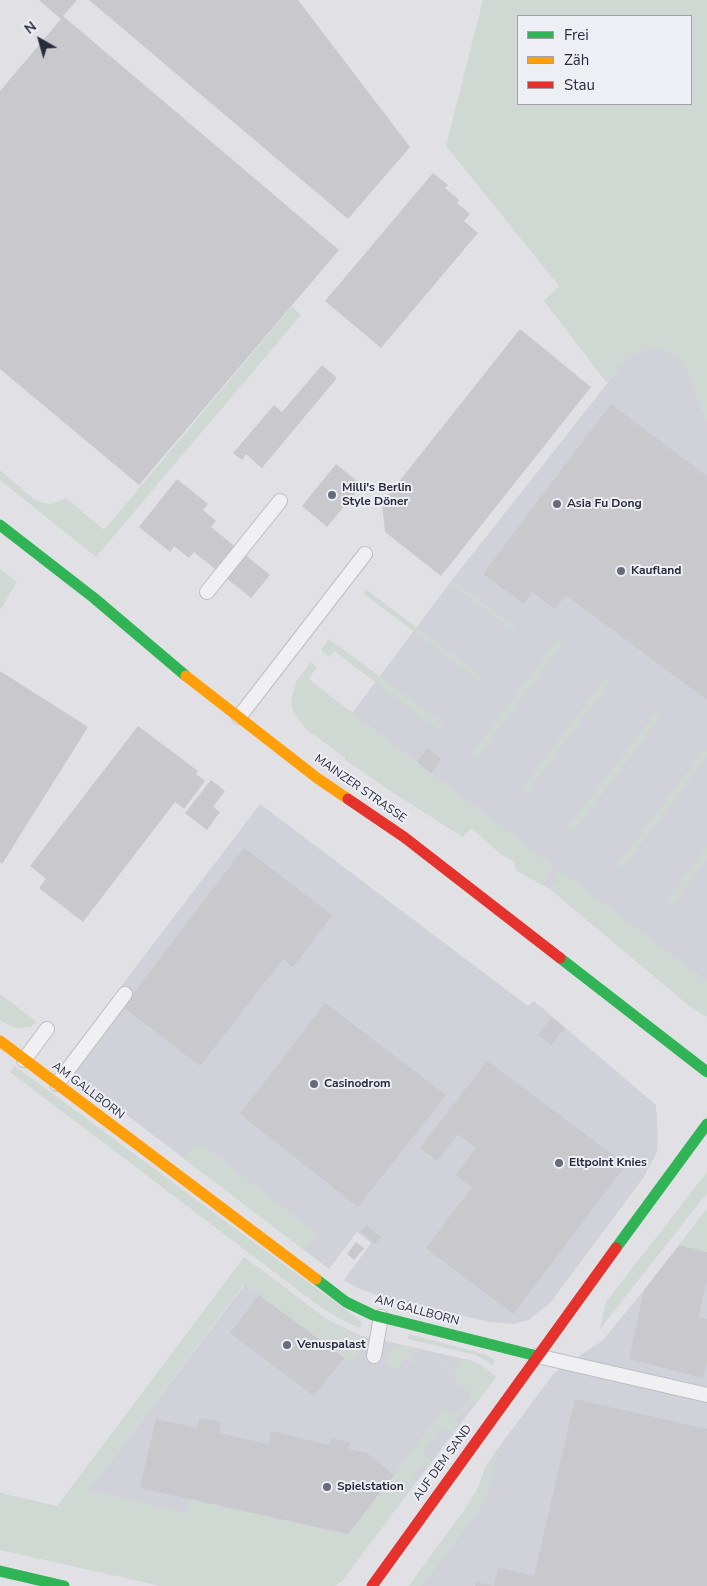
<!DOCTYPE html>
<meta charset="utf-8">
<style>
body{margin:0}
#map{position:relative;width:707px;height:1586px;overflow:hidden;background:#e1e1e5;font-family:"Nunito Sans",sans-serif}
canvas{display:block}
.legend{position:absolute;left:517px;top:15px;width:175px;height:90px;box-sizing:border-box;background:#eeeff5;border:1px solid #a0a1ab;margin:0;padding:6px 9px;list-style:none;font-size:15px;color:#2a2b3d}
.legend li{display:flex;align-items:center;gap:10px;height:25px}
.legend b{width:25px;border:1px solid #a0a1ab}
.north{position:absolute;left:15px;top:15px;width:50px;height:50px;-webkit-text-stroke:4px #eeeff5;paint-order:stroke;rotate:322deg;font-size:14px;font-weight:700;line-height:20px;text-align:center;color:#2a2b3d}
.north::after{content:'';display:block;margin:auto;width:18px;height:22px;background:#2a2b3d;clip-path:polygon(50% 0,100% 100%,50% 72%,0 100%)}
</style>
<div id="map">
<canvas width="707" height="1586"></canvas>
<ul class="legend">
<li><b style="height:6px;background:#30b455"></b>Frei</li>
<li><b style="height:6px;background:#ff9f0a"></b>Zäh</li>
<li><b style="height:6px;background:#e5322d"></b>Stau</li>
</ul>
<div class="north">N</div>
</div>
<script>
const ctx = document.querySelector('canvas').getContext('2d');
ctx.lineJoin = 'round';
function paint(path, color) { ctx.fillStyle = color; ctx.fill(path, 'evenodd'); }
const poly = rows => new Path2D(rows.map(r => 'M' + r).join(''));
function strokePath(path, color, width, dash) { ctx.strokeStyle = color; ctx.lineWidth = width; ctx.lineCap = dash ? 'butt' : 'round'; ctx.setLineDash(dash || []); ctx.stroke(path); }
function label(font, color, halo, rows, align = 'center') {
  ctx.font = font + ' "Nunito Sans",sans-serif'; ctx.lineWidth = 4; ctx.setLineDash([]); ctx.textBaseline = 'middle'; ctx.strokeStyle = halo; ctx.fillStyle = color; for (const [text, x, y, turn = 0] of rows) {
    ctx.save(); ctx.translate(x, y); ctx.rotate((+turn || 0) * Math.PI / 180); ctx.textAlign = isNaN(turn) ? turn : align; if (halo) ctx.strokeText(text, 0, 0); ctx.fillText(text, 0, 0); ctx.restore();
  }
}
const built = poly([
 [650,348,665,350,681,361,690,374,707,421,707,1017,686,1003,550,889,516,870,515,862,502,855,471,828,463,837,345,760,352,713,452,580,624,362,635,353],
 [260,804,528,1006,534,1001,656,1105,658,1136,657,1152,644,1177,551,1302,529,1320,513,1324,490,1322,385,1298,355,1287,344,1280,371,1243,357,1232,329,1269,61,1065],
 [258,1267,325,1318,344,1329,359,1335,473,1361,484,1367,496,1377,352,1567,73,1511],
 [707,1281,707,1319,699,1317],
 [644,1290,703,1378,707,1361,707,1586,409,1586,467,1506,477,1490,486,1466,496,1451,554,1373,603,1340]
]);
const green = poly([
 [483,0,707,0,707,421,690,374,681,361,665,350,650,348,635,353,624,362,607,383,544,301,559,286,446,146],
 [691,16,691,104,518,104,518,16],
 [292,306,301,315,96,557,0,480,0,470,34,499,43,503,52,504,66,498,104,530],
 [0,569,17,582,0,610],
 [452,580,517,629,515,632,450,583],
 [367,590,481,676,478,680,364,594],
 [329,639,444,724,439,730,334,651,329,657,321,650],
 [558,639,563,643,477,758,471,754],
 [311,662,317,667,309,679,320,688,554,866,542,885,516,870,515,862,502,855,471,828,463,837,384,787,306,729,293,711,291,701,296,682],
 [607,676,612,679,525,795,520,791],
 [656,712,661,716,574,831,568,827],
 [704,749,707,751,707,757,623,868,618,864],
 [707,846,707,859,672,905,666,901],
 [561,871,707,981,707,1017,686,1003,550,889],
 [0,994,37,1022,30,1027,15,1028,0,1020],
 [15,1066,362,1322,360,1328,338,1318,319,1306,10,1072],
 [198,1141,317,1233,304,1250,184,1159],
 [707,1172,707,1193,600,1329,606,1302],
 [707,1208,707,1252,679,1245],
 [244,1257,325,1318,359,1335,363,1342,362,1348,351,1363,244,1284,89,1490,186,1513,190,1499,348,1534,445,1407,452,1416,471,1398,469,1392,454,1382,456,1374,436,1358,438,1356,456,1371,459,1358,484,1367,496,1377,477,1402,474,1401,454,1420,459,1425,453,1433,442,1425,422,1452,432,1461,429,1465,424,1462,412,1478,416,1482,343,1580,335,1586,161,1586,0,1550,0,1493,57,1506],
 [409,1334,487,1355,495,1361,492,1365,476,1355,408,1339],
 [396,1345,424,1349,414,1354,407,1354,420,1364,418,1366,406,1358,396,1370,387,1363,385,1355],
 [499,1449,487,1494,477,1513,422,1586,409,1586,467,1506,477,1490,486,1466]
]);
const building = poly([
 [39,0,77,0,63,16,339,250,139,485,0,369,0,91,61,19],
 [89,0,298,0,410,147,348,219],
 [433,173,448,185,445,188,459,200,457,203,470,214,464,221,478,233,381,348,325,301],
 [520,329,591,387,441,576,385,532,382,503],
 [322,365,337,378,262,468,246,454,242,460,233,453,274,405,282,412],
 [611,404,707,476,707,700,566,595,555,609,532,592,524,604,483,574],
 [336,464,362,485,327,527,302,506],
 [177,479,208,504,203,510,216,521,211,527,270,575,251,598,194,552,189,558,174,546,170,552,139,527],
 [0,671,88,727,2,864,0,862],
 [138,726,198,771,196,774,205,781,184,809,175,802,83,922,39,888,46,879,30,866],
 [427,748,441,759,431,773,417,762],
 [211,780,225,791,213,807,220,812,207,830,185,813],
 [244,848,332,915,293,967,283,959,200,1066,123,1007],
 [325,1003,446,1095,358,1207,240,1114],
 [552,1017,565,1028,551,1045,538,1035],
 [487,1061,626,1165,513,1314,426,1248,472,1187,456,1175,476,1148,458,1134,437,1161,420,1148],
 [366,1225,381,1237,375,1244,361,1232],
 [356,1242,364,1248,354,1260,347,1254],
 [679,1245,707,1252,707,1281,699,1317,707,1319,707,1361,703,1378,629,1359,644,1290],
 [259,1295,344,1358,314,1396,230,1333],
 [575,1399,707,1429,707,1586,494,1586,498,1567,534,1576],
 [200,1418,221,1422,219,1433,268,1444,271,1431,329,1445,331,1438,350,1442,348,1449,367,1453,394,1475,348,1534,140,1488,156,1419,197,1428],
 [476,1582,492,1585,492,1586,475,1586]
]);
const lane = poly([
 [207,592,280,501],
 [239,717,365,554],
 [24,1060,47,1029],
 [57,1084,125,994],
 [374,1356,381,1317],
 [537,1356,707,1395]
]);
const fast = poly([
 [0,525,94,598,186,676],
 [560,958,707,1072],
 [616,1248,707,1124],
 [316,1279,346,1302,373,1315,537,1356],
 [0,1571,64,1586]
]);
const slow = poly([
 [186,676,317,778,348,799],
 [0,1041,316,1279]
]);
const jam = poly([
 [348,799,404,837,560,958],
 [372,1586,616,1248]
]);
const markers = [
 [332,495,5,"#6a6b78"],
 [557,504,5,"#6a6b78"],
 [621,571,5,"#6a6b78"],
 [314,1084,5,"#6a6b78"],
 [559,1163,5,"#6a6b78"],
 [287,1345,5,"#6a6b78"],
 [327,1487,5,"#6a6b78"]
];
const poiNames = [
 ["Milli's Berlin",342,488],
 ["Style Döner",342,502],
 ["Asia Fu Dong",567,504],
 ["Kaufland",631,571],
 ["Casinodrom",324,1084],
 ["Eltpoint Knies",569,1163],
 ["Venuspalast",297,1345],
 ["Spielstation",337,1487]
];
const streetNames = [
 ["MAINZER STRASSE",360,789,35],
 ["AM GALLBORN",88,1091,37],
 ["AM GALLBORN",417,1311,15],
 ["AUF DEM SAND",443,1463,-54]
];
paint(built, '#d1d2d9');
paint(green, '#cfd8d2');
paint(building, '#c8c8cd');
strokePath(lane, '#bebec2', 16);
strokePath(lane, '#f0f0f2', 14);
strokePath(fast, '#30b455', 11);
strokePath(slow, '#ff9f0a', 11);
strokePath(jam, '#e5322d', 11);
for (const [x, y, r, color] of markers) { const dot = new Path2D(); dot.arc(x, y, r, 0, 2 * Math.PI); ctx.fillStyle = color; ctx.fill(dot); strokePath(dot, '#eeeff5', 2); }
label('bold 12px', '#2a2b3d', '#eeeff5', poiNames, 'left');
label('12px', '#2a2b3d', '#eeeff5', streetNames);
</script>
